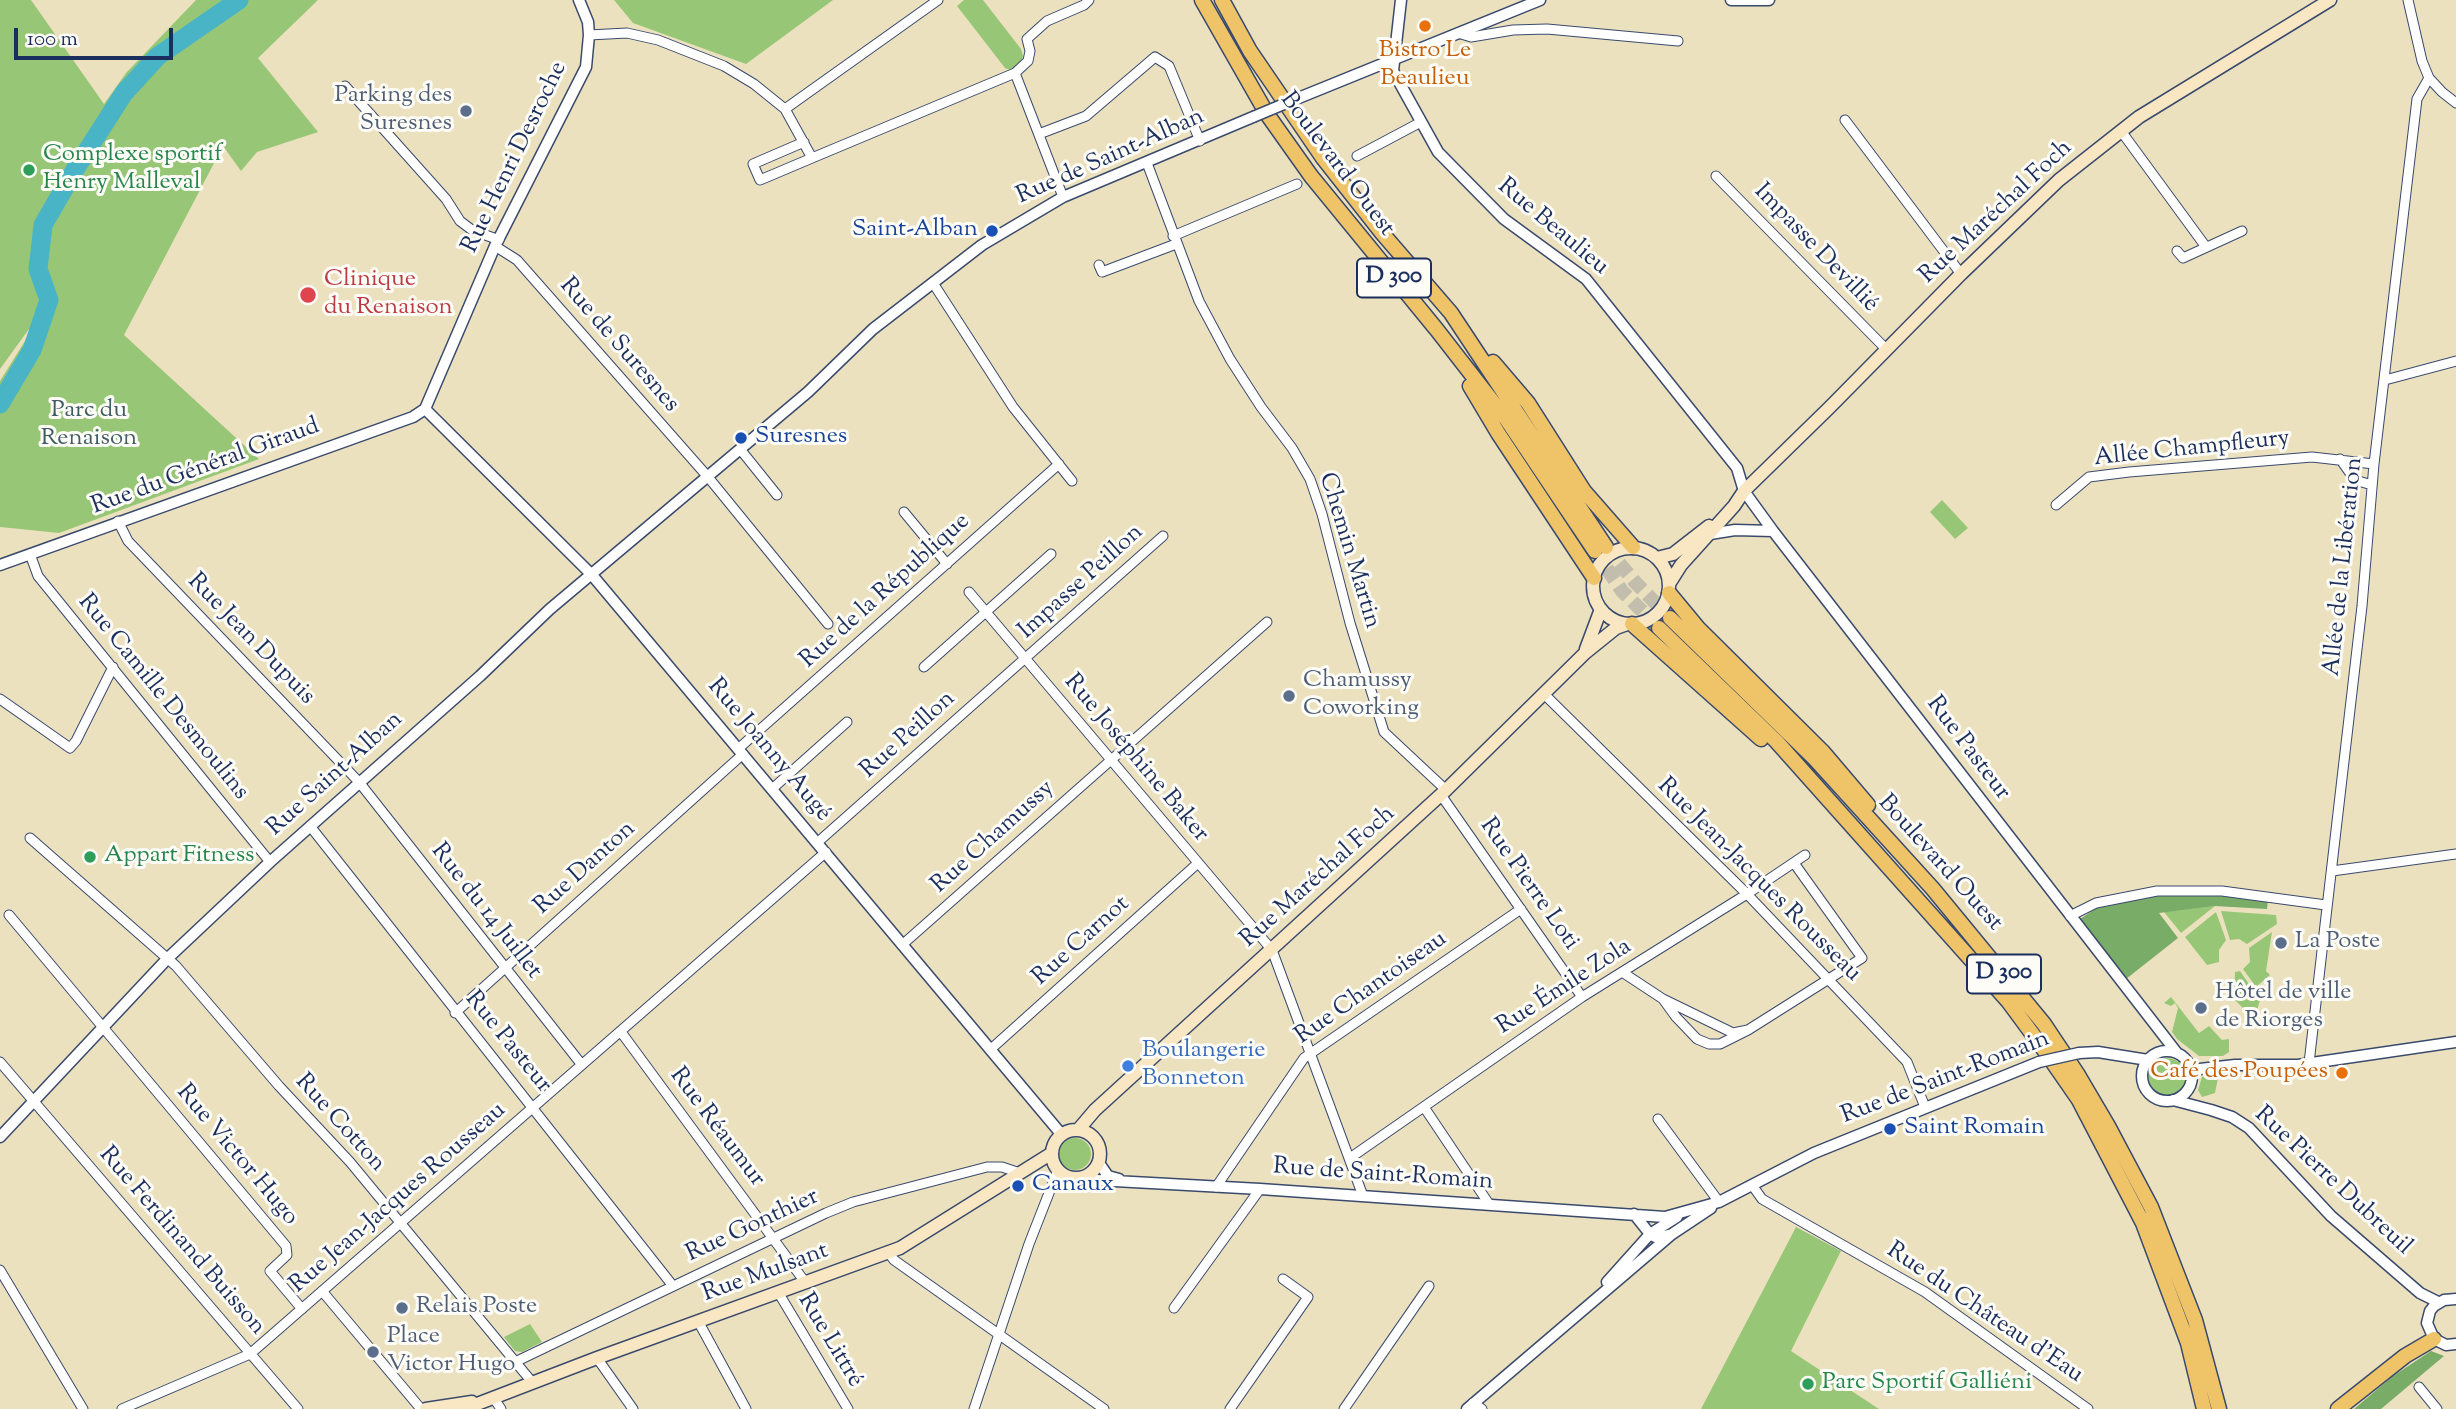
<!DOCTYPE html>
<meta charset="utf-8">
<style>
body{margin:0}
#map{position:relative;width:2456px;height:1409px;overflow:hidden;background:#ece1bf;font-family:"Sorts Mill Goudy",serif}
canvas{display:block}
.scale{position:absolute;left:14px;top:28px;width:159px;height:32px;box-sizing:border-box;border:4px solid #1b2f5e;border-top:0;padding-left:9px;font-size:21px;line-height:24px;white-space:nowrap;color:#1b2f5e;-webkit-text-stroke:5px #fdfcf7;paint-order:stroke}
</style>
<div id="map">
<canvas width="2456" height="1409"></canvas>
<div class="scale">100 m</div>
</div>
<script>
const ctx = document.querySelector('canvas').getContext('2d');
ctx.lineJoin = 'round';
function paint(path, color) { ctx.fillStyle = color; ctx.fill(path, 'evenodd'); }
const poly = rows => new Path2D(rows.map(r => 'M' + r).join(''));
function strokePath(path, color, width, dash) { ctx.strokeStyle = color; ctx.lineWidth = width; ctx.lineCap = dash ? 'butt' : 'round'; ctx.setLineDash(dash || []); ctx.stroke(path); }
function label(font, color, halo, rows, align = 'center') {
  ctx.font = font + ' "Sorts Mill Goudy",serif'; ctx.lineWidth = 6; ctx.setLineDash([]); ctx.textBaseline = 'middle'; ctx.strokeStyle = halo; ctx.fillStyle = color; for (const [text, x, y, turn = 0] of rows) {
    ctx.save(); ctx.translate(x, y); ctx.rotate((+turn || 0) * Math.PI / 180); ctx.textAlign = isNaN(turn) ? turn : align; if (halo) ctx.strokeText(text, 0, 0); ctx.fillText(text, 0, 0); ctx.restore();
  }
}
const green = poly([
 [0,0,31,0,104,104,126,73,196,0,318,0,258,58,318,132,257,152,241,171,223,146,124,335,259,459,59,533,0,527,0,381,30,333,29,329,0,369],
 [614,0,833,0,746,64,633,23],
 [964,0,983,0,1021,49,1023,56,1022,61,1015,68,1010,70,1005,68,957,6],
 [1942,500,1968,528,1955,539,1930,512],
 [2215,906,2181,933,2164,912],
 [2221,911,2276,915,2277,924,2247,944,2239,939,2230,940],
 [2216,912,2226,940,2219,950,2219,962,2207,965,2185,937],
 [2272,932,2266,971,2270,975,2256,987,2243,969,2250,962,2249,948],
 [2240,971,2260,1000,2257,1010,2245,1010,2234,999,2235,972],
 [2171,997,2199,1033,2209,1026,2222,1040,2229,1039,2229,1052,2223,1056,2199,1056,2177,1039,2172,1032,2178,1008,2175,1003,2171,1006,2164,1003],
 '2148 1077a19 19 0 1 1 38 0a19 19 0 1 1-38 0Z',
 [2219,1073,2215,1093,2202,1097,2198,1090,2202,1077,2208,1074],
 '1059 1154a16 16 0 1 1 32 0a16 16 0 1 1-32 0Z',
 [1796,1227,1841,1251,1791,1351,1879,1409,1701,1409],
 [530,1324,542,1342,522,1352,515,1351,504,1337]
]);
const forest = poly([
 [2221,893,2268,899,2267,909,2215,906,2159,913,2178,938,2126,979,2080,919,2098,907,2158,894],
 [2431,1351,2444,1356,2381,1409,2354,1409,2393,1376]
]);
const river = poly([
 [0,404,32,350,49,300,38,269,43,225,76,168,124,93,158,56,239,0]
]);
const primaryTunnel = poly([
 [1606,547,1634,581,1670,618],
 [1595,551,1622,591,1659,628]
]);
const minor = poly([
 [2408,0,2422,61,2429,78,2442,92,2456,103],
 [1458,33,1471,37,1513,30,1547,29,1678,41],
 [589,35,627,33,658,40,724,66,754,84,785,109,812,158,1015,73,1063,197],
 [1015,73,1028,61,1030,51,1027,39,1047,21,1084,5,1089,0],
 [345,86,446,199,460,221,472,230,499,240],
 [785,109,938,0],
 [1845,120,1961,274],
 [2121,131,2206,247],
 [1039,134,1086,116,1155,57,1169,66,1200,141],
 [804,142,753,164,760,180,812,158],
 [1357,156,1421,122],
 [1147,163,1199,301,1230,359,1261,407,1292,448,1310,479,1322,514,1350,623,1384,732,1446,790],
 [1716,176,1886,349],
 [1173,236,1297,184],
 [495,246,517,260,708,477,828,624],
 [2177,251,2183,258,2242,231],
 [1099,265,1102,272,1176,244],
 [933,283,1013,407,1072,481],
 [2385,380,2456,361],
 [740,449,777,495],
 [2340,459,2355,480,2372,485],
 [2056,505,2089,477,2129,472,2312,457,2374,464],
 [904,512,947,564],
 [118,521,128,541,359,782,582,1065],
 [30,554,38,576,270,862],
 [969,592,1272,950,1363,1196],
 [924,667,1051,554],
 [1544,694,1747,894,1907,1062,1925,1107],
 [0,699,70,748,76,741,113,667],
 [738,749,1059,464],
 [772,789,847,722],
 [1441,795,1582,997],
 [310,826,673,1286],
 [30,838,176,966,279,1086,350,1162,532,1382],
 [818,842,1163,536],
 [2332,871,2456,854],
 [9,915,286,1246,287,1255,270,1271,302,1309],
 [2070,916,2096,903,2157,891,2222,891,2326,905],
 [902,945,1267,622],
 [1622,972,1663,999],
 [455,1013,743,754],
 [1748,1030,1733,1033,1663,999,1676,1017,1697,1039,1709,1044,1720,1044,1748,1030,1862,958,1794,863],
 [621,1032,805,1282],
 [991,1049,1198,863],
 [0,1062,298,1409],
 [2309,1063,2362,606,2374,464,2417,99,2429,78],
 [1424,1107,1489,1204],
 [1658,1119,1719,1202],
 [1350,1158,1582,997,1747,894,1805,855],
 [1752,1185,1762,1199,1925,1292,2088,1409],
 [1216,1187,1304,1058,1521,909],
 [888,1252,894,1260,1104,1409],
 [0,1270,83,1409],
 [322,1291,421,1409],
 [778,1292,848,1409],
 [1174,1308,1260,1189],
 [698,1321,746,1409],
 [597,1358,633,1409],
 [515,1362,826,1213,853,1202,987,1167,1002,1167,1020,1173],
 [2419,1387,2437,1409],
 [493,1397,501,1409],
 [1473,1403,1482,1409],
 [122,1409,250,1354,826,852],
 [974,1409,1029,1244,1058,1170],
 [1230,1409,1308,1297,1283,1279],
 [1344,1409,1429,1286]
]);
const tertiary = poly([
 [1401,0,1393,71,1438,152,1504,219,1586,279,1737,468,1744,491,1773,531,2177,1053],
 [1731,0,1769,0],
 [1296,99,1540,0],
 [425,409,592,575,1062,1135],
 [425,409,495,246,586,67,589,35,588,22,579,0],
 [1710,534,1735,530,1773,531],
 [0,565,413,417,425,409],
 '2142 1076a25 25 0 1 1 50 0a25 25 0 1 1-50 0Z',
 [2079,1053,2098,1052,2148,1060],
 [2191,1070,2235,1065,2298,1065,2456,1042],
 [2173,1100,2211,1110,2232,1117,2249,1128,2331,1216,2420,1293,2438,1302],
 [0,1137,168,958,270,862,480,676,550,609,808,392,873,329,982,245,1063,197,1253,117],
 [1099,1163,1108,1176,1119,1179],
 [1078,1179,1260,1189,1665,1217,1719,1202,1814,1153,2039,1062],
 [1634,1214,1650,1234,1655,1237,1661,1237,1672,1234,1711,1208],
 [1607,1282,1650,1234,1677,1217],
 [2456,1299,2444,1300,2434,1306,2430,1311,2427,1323,2434,1339,2446,1345,2456,1344],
 [1467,1409,1672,1234]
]);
const secondary = poly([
 '1593 586a38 38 0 1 1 76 0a38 38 0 1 1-76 0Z',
 [1657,558,1673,554,1709,526],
 [1669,584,1681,565,1734,506,1744,491,1830,407,1961,274,2059,180,2139,117,2330,0],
 [1586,649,1601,609],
 '1052 1154a24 24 0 1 1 48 0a24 24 0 1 1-48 0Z',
 [1078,1130,1095,1110,1446,790,1585,653,1616,628,1627,624],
 [426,1409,472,1402],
 [464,1409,597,1358,900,1248,1052,1153]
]);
const primary = poly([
 [1202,0,1267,114,1311,176,1437,330,1507,420,1595,551],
 [1222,0,1250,51,1323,158,1382,233,1451,313,1606,547],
 [1493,362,1528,403,1584,491,1633,547],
 [1470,386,1498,433,1594,578],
 [1669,593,1698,628,1823,752,1868,805],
 [1670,618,1815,759,1933,889,2044,1024,2078,1075,2108,1126,2151,1207,2195,1320,2219,1409],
 [1632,624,1761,739],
 [1659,628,1777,742,2008,1001,2045,1051,2079,1100,2143,1223,2188,1343,2204,1409],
 [2338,1409,2405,1356,2434,1339]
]);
const tertiaryBridge = poly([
 [1253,117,1296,99],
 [2039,1062,2079,1053]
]);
const markers = [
 [1425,26,7,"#e8710a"],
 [466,111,7,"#5c6f8a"],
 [29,170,7,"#2e9e5b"],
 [992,231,7,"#1a4fb4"],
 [308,295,9,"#e0444e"],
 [741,438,7,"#1a4fb4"],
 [1289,696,7,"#5c6f8a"],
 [90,857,7,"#2e9e5b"],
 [2281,943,7,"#5c6f8a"],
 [2201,1008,7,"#5c6f8a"],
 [1128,1066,7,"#3f7fe0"],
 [2342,1073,7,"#e8710a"],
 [1890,1129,7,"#1a4fb4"],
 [1018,1186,7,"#1a4fb4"],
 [402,1308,7,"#5c6f8a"],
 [373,1352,7,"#5c6f8a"],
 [1808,1384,7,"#2e9e5b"]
];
const shields = [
 [1394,278,74],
 [2004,974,74]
];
const shieldNames = [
 ["D 300",1394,278],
 ["D 300",2004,974]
];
const foodNames = [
 ["Bistro Le",1425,52],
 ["Beaulieu",1425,80],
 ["Café des Poupées",2328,1073,"right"]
];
const serviceNames = [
 ["Parking des",452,97,"right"],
 ["Suresnes",452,125,"right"],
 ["Chamussy",1303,682],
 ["Coworking",1303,710],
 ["La Poste",2295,943],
 ["Hôtel de ville",2215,994],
 ["de Riorges",2215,1022],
 ["Relais Poste",416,1308],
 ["Place",387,1338],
 ["Victor Hugo",387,1366]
];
const leisureNames = [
 ["Complexe sportif",43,156],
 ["Henry Malleval",43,184],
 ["Appart Fitness",104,857],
 ["Parc Sportif Galliéni",1822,1384]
];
const streetNames = [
 ["Rue Henri Desroche",516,158,-64],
 ["Rue de Saint-Alban",1111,158,-24],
 ["Boulevard Ouest",1336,165,53],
 ["Rue Maréchal Foch",1997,213,-43],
 ["Rue Beaulieu",1552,228,40],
 ["Impasse Devillié",1815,249,46],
 ["Rue de Suresnes",618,346,49],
 ["Allée Champfleury",2192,450,-6],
 ["Rue du Général Giraud",206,468,-20],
 ["Chemin Martin",1348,551,73],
 ["Allée de la Libération",2345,567,-84],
 ["Impasse Peillon",1082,583,-42],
 ["Rue de la République",886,592,-42],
 ["Rue Jean Dupuis",250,640,46],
 ["Rue Camille Desmoulins",162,698,51],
 ["Rue Peillon",909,736,-42],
 ["Rue Pasteur",1967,749,53],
 ["Rue Joanny Augé",768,751,50],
 ["Rue Joséphine Baker",1135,759,50],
 ["Rue Saint-Alban",336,775,-42],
 ["Rue Chamussy",994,838,-42],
 ["Boulevard Ouest",1939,864,48],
 ["Rue Danton",586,869,-42],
 ["Rue Maréchal Foch",1319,878,-42],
 ["Rue Jean-Jacques Rousseau",1758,881,45],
 ["Rue Pierre Loti",1528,885,55],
 ["Rue du 14 Juillet",485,912,52],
 ["Rue Carnot",1082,942,-42],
 ["Rue Émile Zola",1565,988,-33],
 ["Rue Chantoiseau",1372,989,-35],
 ["Rue Pasteur",507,1043,51],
 ["Rue de Saint-Romain",1946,1079,-21],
 ["Rue Cotton",339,1124,48],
 ["Rue Réaumur",716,1128,53],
 ["Rue Victor Hugo",236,1156,50],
 ["Rue de Saint-Romain",1383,1176,4],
 ["Rue Pierre Dubreuil",2332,1182,43],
 ["Rue Jean-Jacques Rousseau",399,1199,-41],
 ["Rue Gonthier",753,1227,-25],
 ["Rue Ferdinand Buisson",181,1242,49],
 ["Rue Mulsant",766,1274,-20],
 ["Rue du Château d'Eau",1984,1314,34],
 ["Rue Littré",829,1341,59]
];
const transitNames = [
 ["Saint-Alban",978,231,"right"],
 ["Suresnes",755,438],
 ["Saint Romain",1904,1129],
 ["Canaux",1032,1186]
];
const healthNames = [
 ["Clinique",324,281],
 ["du Renaison",324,309]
];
const parkNames = [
 ["Parc du",89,412],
 ["Renaison",89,440]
];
const shopNames = [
 ["Boulangerie",1142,1052],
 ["Bonneton",1142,1080]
];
paint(green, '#97c776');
paint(forest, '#79ac67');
strokePath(river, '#48b4c5', 19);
strokePath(primaryTunnel, '#c2bdac', 14, [14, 7]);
strokePath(minor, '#3a4a6d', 11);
strokePath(tertiary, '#3a4a6d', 13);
strokePath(secondary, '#3a4a6d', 15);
strokePath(primary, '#3a4a6d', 17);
strokePath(minor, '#fff', 9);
strokePath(tertiary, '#fff', 10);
strokePath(secondary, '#f9e7c3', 12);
strokePath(primary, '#efc469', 14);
strokePath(tertiaryBridge, '#3a4a6d', 13, []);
strokePath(tertiaryBridge, '#fff', 10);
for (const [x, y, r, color] of markers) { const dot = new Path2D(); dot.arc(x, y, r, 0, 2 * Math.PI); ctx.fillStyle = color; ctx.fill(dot); strokePath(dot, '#fdfcf7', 2.5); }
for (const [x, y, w] of shields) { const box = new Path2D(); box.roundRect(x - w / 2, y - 19.5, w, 39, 5); ctx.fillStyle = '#fdfcf7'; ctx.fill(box); strokePath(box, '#1b2f5e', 2); }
label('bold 23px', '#1b2f5e', null, shieldNames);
label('24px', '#c56008', '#fdfcf7', foodNames);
label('24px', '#4e5e75', '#fdfcf7', serviceNames, 'left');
label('24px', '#27864d', '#fdfcf7', leisureNames, 'left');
label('24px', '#1b2f5e', '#fdfcf7', streetNames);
label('24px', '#164399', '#fdfcf7', transitNames, 'left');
label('24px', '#be3a42', '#fdfcf7', healthNames, 'left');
label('24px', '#405d65', '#fdfcf7', parkNames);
label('24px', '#366cbe', '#fdfcf7', shopNames, 'left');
</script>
